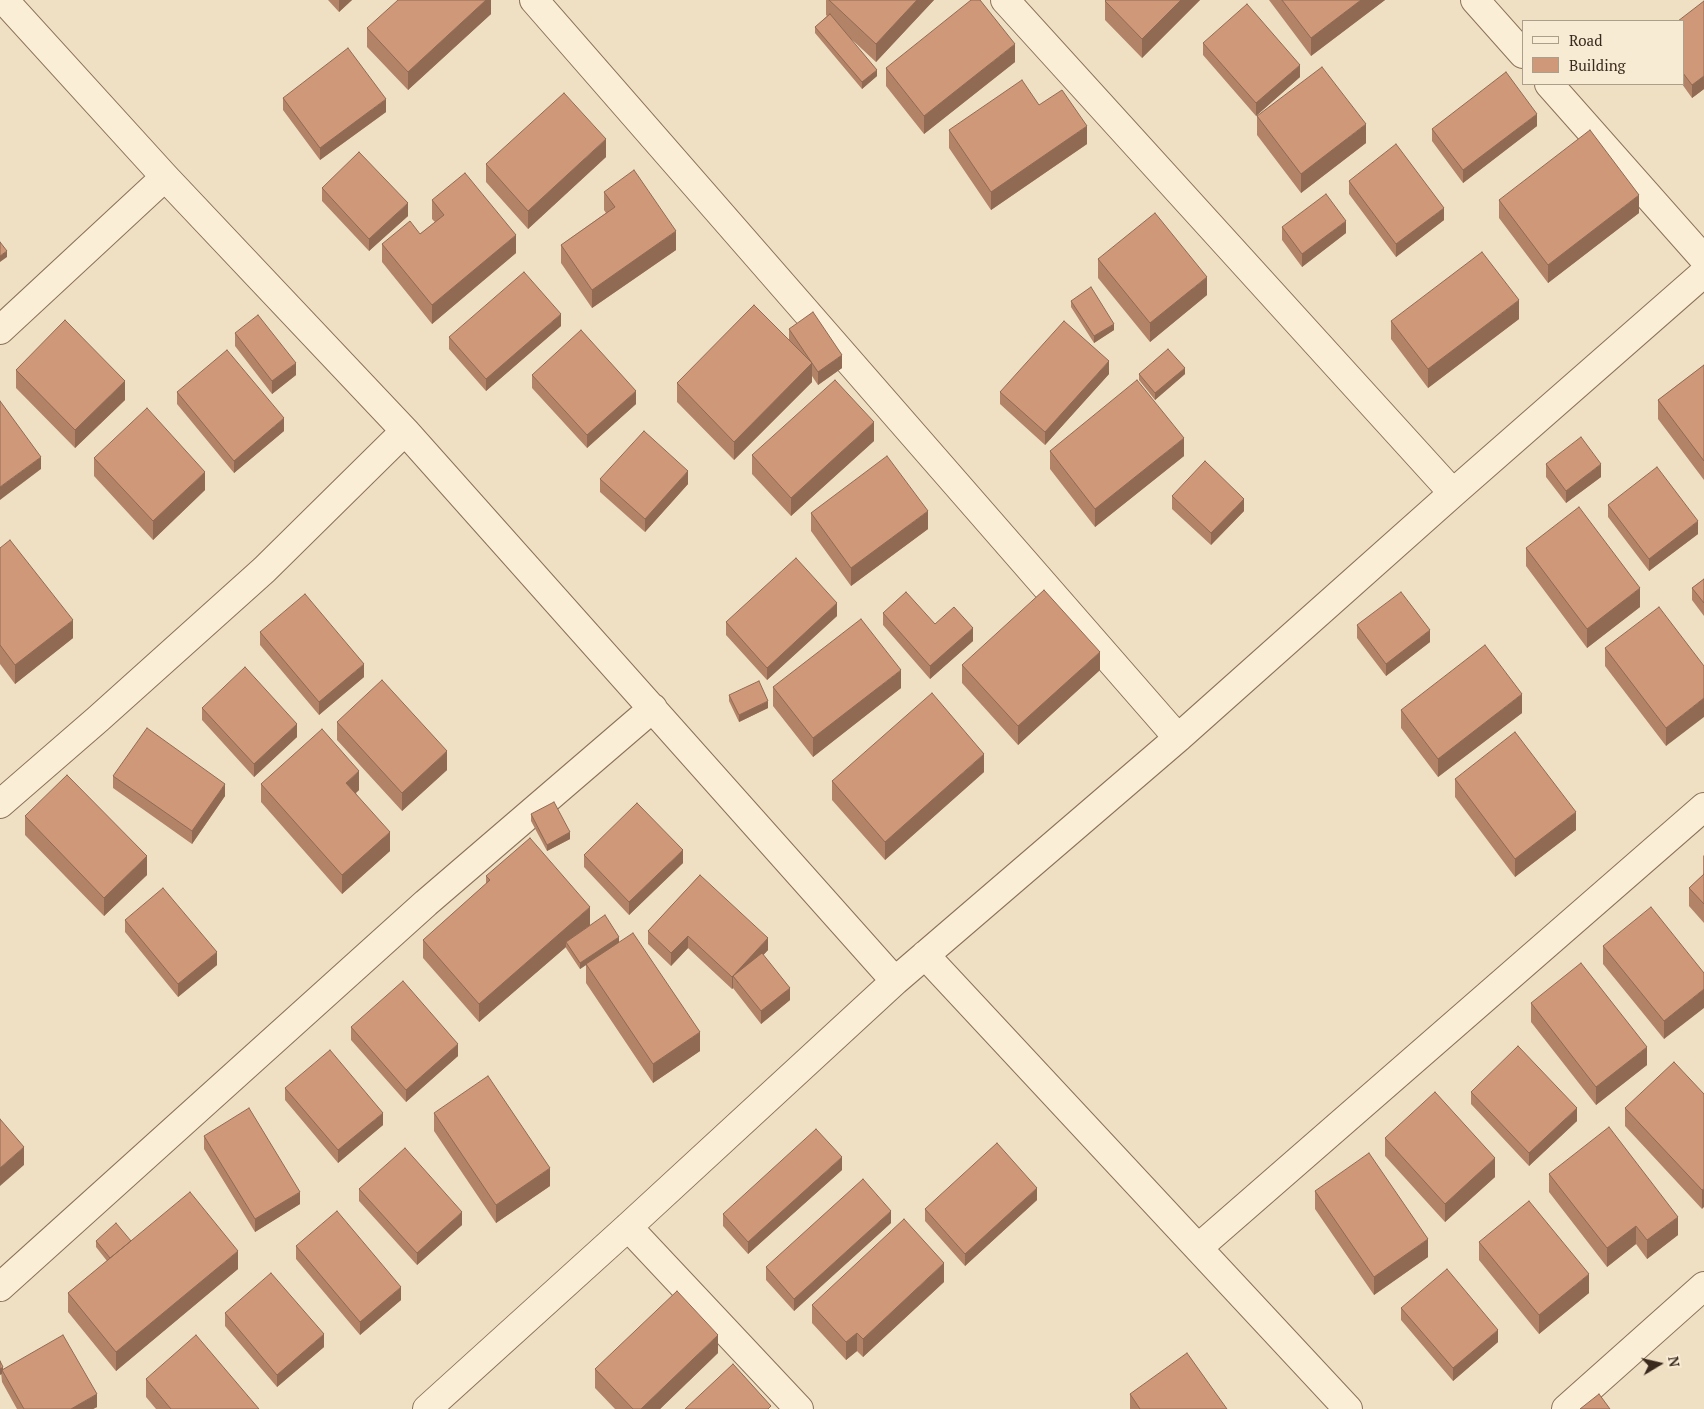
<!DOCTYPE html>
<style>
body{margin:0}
#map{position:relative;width:1704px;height:1409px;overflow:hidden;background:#f0e0c3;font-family:"PT Serif",serif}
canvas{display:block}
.legend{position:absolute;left:1522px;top:20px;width:162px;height:65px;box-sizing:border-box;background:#f7ebd3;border:1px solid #ab9e8b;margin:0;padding:6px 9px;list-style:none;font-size:15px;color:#3a2a1e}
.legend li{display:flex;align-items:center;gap:10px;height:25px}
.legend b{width:25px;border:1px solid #ab9e8b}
.north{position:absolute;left:1634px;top:1339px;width:50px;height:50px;-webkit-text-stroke:4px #f7ebd3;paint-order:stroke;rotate:81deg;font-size:14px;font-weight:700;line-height:20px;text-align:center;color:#3a2a1e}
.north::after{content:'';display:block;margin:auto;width:18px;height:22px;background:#3a2a1e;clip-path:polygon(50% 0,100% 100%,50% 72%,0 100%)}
</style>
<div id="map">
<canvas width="1704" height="1409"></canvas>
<ul class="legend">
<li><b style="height:6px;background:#faeed7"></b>Road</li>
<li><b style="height:14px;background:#cf9878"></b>Building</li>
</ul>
<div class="north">N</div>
</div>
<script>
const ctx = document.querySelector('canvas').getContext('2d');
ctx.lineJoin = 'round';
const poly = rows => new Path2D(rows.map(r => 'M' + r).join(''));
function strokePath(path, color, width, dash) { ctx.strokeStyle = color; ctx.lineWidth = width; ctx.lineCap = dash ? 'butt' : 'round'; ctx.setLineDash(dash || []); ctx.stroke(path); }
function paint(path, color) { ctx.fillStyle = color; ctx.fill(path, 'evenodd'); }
const street = poly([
 [4,0,165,177,405,431,895,981],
 [534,0,1178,738],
 [1005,0,1453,493],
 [1475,0,1523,54],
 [1549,84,1704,259],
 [0,330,165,177],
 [0,804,98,719,264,570,405,431],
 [925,955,1348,1409],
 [628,1227,799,1409],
 [1198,1248,1704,807],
 [0,1287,426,903,653,708],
 [427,1409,628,1227,895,981,1178,738,1453,493,1704,273],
 [1566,1409,1704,1286]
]);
const wall = poly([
 [328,0,352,0,339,12],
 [491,0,491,14,408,90,367,47,367,28],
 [826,0,934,0,876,62,848,36,877,76,862,89,815,33,815,27,827,16,826,15],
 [1200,0,1142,58,1105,20,1105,1],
 [1269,0,1385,0,1311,56],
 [1704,1,1704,89,1692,98,1682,84,1683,84,1683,21],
 [1203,43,1300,77,1256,116,1203,55],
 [1015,62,924,134,886,86,886,68],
 [283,98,386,112,320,160,283,110],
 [1039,105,1087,144,991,210,949,148,949,130],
 [1257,116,1366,143,1301,193,1257,135],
 [1537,126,1463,183,1432,141,1432,129],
 [606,157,528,229,486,182,486,164],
 [1349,181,1444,220,1396,257,1349,194],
 [322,188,408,216,369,251,322,201],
 [604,192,676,250,592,308,561,263,561,245,606,213,604,210],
 [432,200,516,253,432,324,382,262,382,244,420,234,435,222,432,219],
 [1499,200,1639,213,1548,283,1499,218],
 [1282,227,1346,233,1302,267,1282,240],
 [1098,259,1207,295,1150,342,1098,278],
 [1071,301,1114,330,1094,343,1071,307],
 [1519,319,1428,388,1391,339,1391,321],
 [561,326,486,391,449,349,449,337],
 [789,329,842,368,818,385,812,376,812,382,734,460,677,402,677,383,789,340],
 [235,333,296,375,272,394,235,346],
 [1704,365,1704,480,1658,419,1658,400],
 [16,370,125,400,75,448,16,388],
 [1109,374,1045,445,1000,404,1000,392],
 [1139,374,1185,374,1155,400,1139,380],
 [532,375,636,404,587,448,532,388],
 [177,392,284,431,234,473,177,404],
 [874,441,791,516,752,474,752,455],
 [1050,451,1184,456,1095,527,1050,469],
 [94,458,205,490,153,540,94,476],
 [1546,464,1601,477,1566,503,1546,477],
 [600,479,688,484,645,532,600,492],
 [1172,496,1244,511,1211,545,1172,509],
 [1608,505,1698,534,1649,571,1608,517],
 [811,513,928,529,851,586,811,531],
 [0,548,73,638,15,684,0,664],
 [1526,548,1640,607,1587,648,1526,566],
 [1704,579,1704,616,1692,600,1692,588],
 [883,613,935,624,973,641,930,679,883,625],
 [837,616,767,680,726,635,726,622],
 [1357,625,1430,642,1386,676,1357,638],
 [260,632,364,677,319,715,260,645],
 [1605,648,1704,666,1666,746,1605,666],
 [962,665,1100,670,1018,745,962,683],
 [773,687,901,688,813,757,773,706],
 [729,695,768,708,739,722,729,701],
 [202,708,297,737,254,777,202,720],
 [1401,710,1522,713,1438,777,1401,728],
 [337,722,447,770,402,811,337,740],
 [984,772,885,860,832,800,832,781],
 [113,776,225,796,192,844,113,788],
 [1455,779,1576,830,1515,877,1455,797],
 [261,784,359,790,356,793,390,851,342,894,261,802],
 [531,814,570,839,547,851,531,821],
 [25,816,147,875,104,916,25,835],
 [584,855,683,863,629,915,584,867],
 [1704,855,1704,923,1689,906,1689,888,1703,875,1703,856],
 [700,875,768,950,763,955,790,1000,761,1024,733,988,732,989,688,948,671,966,648,944,648,931],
 [486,876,590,925,619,942,700,1051,653,1083,586,983,586,965,580,969,566,948,566,947,479,1022,423,958,423,940,486,884],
 [125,920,217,965,178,997,125,932],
 [1603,946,1704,973,1664,1039,1603,964],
 [1531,1003,1647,1065,1596,1105,1531,1022],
 [351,1027,458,1056,406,1102,351,1040],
 [285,1088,383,1125,338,1163,285,1100],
 [1471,1092,1577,1121,1529,1166,1471,1104],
 [1704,1094,1702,1209,1625,1126,1625,1108],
 [434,1113,550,1186,496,1223,434,1131],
 [204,1136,300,1204,255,1232,204,1149],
 [1385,1138,1495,1177,1445,1222,1385,1156],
 [842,1170,748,1254,723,1226,723,1214],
 [1549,1174,1678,1235,1647,1259,1636,1244,1607,1267,1549,1192],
 [359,1189,462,1225,417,1265,359,1201],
 [1315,1191,1428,1257,1374,1295,1315,1209],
 [1037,1200,965,1266,925,1221,925,1209],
 [891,1223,794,1311,766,1280,766,1267],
 [96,1241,131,1241,238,1269,116,1371,68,1312,68,1293,107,1261,96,1247],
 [1479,1242,1589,1293,1539,1334,1479,1260],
 [296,1246,401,1300,360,1335,296,1259],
 [944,1282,863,1357,857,1351,846,1360,812,1323,812,1305],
 [1401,1308,1498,1342,1453,1381,1401,1320],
 [225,1313,324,1347,277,1387,225,1326],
 [718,1353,660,1409,615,1409,595,1388,595,1369],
 [0,1361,3,1369,97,1407,93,1409,17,1409,2,1382],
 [146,1379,259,1409,156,1409,146,1397],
 [1130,1394,1227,1409,1130,1409]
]);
const shadedWall = poly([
 [339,0,352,0,339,12],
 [486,0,491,0,491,14,408,90,408,72],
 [917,0,934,0,876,62,876,44],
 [1181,0,1200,0,1142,58,1142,39],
 [1361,0,1385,0,1311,56,1311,38],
 [1015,44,1015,62,924,134,924,116],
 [1300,65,1300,77,1256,116,1256,103],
 [877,70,877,76,862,89,862,82],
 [1704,76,1704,89,1692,98,1692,85],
 [386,99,386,112,320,160,320,148],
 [1537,114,1537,126,1463,183,1463,170],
 [1366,124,1366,143,1301,193,1301,174],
 [1087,126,1087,144,991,210,991,192],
 [606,139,606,157,528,229,528,211],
 [1639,195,1639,213,1548,283,1548,265],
 [408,203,408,216,369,251,369,239],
 [1444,208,1444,220,1396,257,1396,244],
 [1346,221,1346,233,1302,267,1302,254],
 [676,231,676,250,592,308,592,290],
 [516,235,516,253,432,324,432,305],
 [7,251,7,257,0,262,0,256],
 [1207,277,1207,295,1150,342,1150,323],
 [1519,300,1519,319,1428,388,1428,369],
 [561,314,561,326,486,391,486,379],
 [1114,324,1114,330,1094,343,1094,336],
 [842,355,842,368,818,385,818,372],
 [1109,361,1109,374,1045,445,1045,432],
 [296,363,296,375,272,394,272,381],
 [812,363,812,382,734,460,734,442],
 [1185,368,1185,374,1155,400,1155,393],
 [125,381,125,400,75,448,75,430],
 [636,391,636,404,587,448,587,435],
 [284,418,284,431,234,473,234,461],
 [874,422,874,441,791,516,791,498],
 [1184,438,1184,456,1095,527,1095,509],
 [41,457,41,469,0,500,0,487],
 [1601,464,1601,477,1566,503,1566,491],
 [688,471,688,484,645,532,645,519],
 [205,472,205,490,153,540,153,521],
 [1244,499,1244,511,1211,545,1211,533],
 [928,511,928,529,851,586,851,568],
 [1698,521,1698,534,1649,571,1649,559],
 [1640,588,1640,607,1587,648,1587,629],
 [837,603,837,616,767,680,767,668],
 [73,620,73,638,15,684,15,665],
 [973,628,973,641,930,679,930,666],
 [1430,630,1430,642,1386,676,1386,664],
 [1100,652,1100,670,1018,745,1018,726],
 [364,664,364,677,319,715,319,702],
 [901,670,901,688,813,757,813,738],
 [1522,694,1522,713,1438,777,1438,759],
 [1704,698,1704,717,1666,746,1666,728],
 [768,701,768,708,739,722,739,715],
 [297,724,297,737,254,777,254,764],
 [447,751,447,770,402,811,402,793],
 [984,754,984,772,885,860,885,842],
 [359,771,359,790,346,801,346,783],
 [225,784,225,796,192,844,192,831],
 [1576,812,1576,830,1515,877,1515,859],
 [390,832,390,851,342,894,342,875],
 [570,832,570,839,547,851,547,845],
 [683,850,683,863,629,915,629,902],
 [147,856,147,875,104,916,104,898],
 [590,907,590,925,566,942,566,947,479,1022,479,1004],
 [688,936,688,948,671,966,671,953],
 [619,937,619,943,580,969,580,963],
 [768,938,768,950,738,983,733,976,733,988,732,989,732,977],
 [217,952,217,965,178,997,178,984],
 [790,988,790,1000,761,1024,761,1011],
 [1704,989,1704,1008,1664,1039,1664,1021],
 [700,1032,700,1051,653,1083,653,1064],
 [458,1044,458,1056,406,1102,406,1090],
 [1647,1047,1647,1065,1596,1105,1596,1087],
 [1577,1108,1577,1121,1529,1166,1529,1153],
 [383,1113,383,1125,338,1163,338,1150],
 [24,1147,24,1165,0,1186,0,1168],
 [842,1157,842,1170,748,1254,748,1242],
 [1495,1158,1495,1177,1445,1222,1445,1204],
 [550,1168,550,1186,496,1223,496,1205],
 [1037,1188,1037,1200,965,1266,965,1254],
 [1704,1189,1704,1207,1702,1209,1702,1190],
 [300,1192,300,1204,255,1232,255,1219],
 [891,1211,891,1223,794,1311,794,1299],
 [462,1212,462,1225,417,1265,417,1253],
 [1678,1217,1678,1235,1647,1259,1647,1240],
 [1636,1226,1636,1244,1607,1267,1607,1248],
 [1428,1239,1428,1257,1374,1295,1374,1277],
 [238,1251,238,1269,116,1371,116,1352],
 [944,1263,944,1282,863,1357,863,1339],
 [1589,1274,1589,1293,1539,1334,1539,1315],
 [401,1287,401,1300,360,1335,360,1322],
 [1498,1330,1498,1342,1453,1381,1453,1368],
 [857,1333,857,1351,846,1360,846,1342],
 [324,1334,324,1347,277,1387,277,1375],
 [718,1335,718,1353,660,1409,641,1409],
 [3,1367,3,1373,2,1370,2,1374,0,1375,0,1369],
 [97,1394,97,1407,93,1409,71,1409]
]);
const building = poly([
 [398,0,486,0,408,72,367,28,398,0],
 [829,0,917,0,876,44,829,0],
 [971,0,980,0,1015,44,924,116,886,68,971,0],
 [1106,0,1181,0,1142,39,1105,1,1106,0],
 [1282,0,1361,0,1311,38,1282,0],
 [1704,1,1704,76,1692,85,1683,73,1683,21,1678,21,1704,1],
 [1247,4,1300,65,1256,103,1203,43,1247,4],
 [830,14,877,70,862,82,815,27,830,14],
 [348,48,386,99,320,148,283,98,348,48],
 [1322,67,1366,124,1301,174,1257,116,1322,67],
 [1506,72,1537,114,1463,170,1432,129,1506,72],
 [1022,80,1039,105,1062,90,1087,126,991,192,949,130,1022,80],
 [564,93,606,139,528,211,486,164,564,93],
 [1590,130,1639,195,1548,265,1499,200,1590,130],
 [1396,144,1444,208,1396,244,1349,181,1396,144],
 [359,152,408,203,369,239,322,188,359,152],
 [634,170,676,231,592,290,561,245,615,207,604,192,634,170],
 [465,173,516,235,432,305,382,244,410,221,420,234,444,215,432,200,465,173],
 [1326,194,1346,221,1302,254,1282,227,1326,194],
 [1155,213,1207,277,1150,323,1098,259,1155,213],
 [0,242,7,251,0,256,0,242],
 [1482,252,1519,300,1428,369,1391,321,1482,252],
 [524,272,561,314,486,379,449,337,524,272],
 [1091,287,1114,324,1094,336,1071,301,1091,287],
 [754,305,812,363,734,442,677,383,754,305],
 [813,312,842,355,818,372,789,329,813,312],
 [258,315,296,363,272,381,235,333,258,315],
 [65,320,125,381,75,430,16,370,65,320],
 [1064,321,1109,361,1045,432,1000,392,1064,321],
 [581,330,636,391,587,435,532,375,581,330],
 [1168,349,1185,368,1155,393,1139,374,1168,349],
 [227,350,284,418,234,461,177,392,227,350],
 [1704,365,1704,461,1658,400,1704,365],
 [835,380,874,422,791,498,752,455,835,380],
 [1137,380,1184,438,1095,509,1050,451,1137,380],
 [0,401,41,457,0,487,0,401],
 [147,408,205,472,153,521,94,458,147,408],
 [644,431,688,471,645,519,600,479,644,431],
 [1581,437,1601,464,1566,491,1546,464,1581,437],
 [887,456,928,511,851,568,811,513,887,456],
 [1205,461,1244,499,1211,533,1172,496,1205,461],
 [1657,467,1698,521,1649,559,1608,505,1657,467],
 [1579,507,1640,588,1587,629,1526,548,1579,507],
 [10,540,73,620,15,665,0,645,0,548,10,540],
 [796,558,837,603,767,668,726,622,796,558],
 [1704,579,1704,603,1692,588,1704,579],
 [1044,590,1100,652,1018,726,962,665,1044,590],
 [906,592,935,624,954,607,973,628,930,666,883,613,906,592],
 [1401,592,1430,630,1386,664,1357,625,1401,592],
 [305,594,364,664,319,702,260,632,305,594],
 [1659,607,1704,666,1704,698,1666,728,1605,648,1659,607],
 [861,619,901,670,813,738,773,687,861,619],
 [1485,645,1522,694,1438,759,1401,710,1485,645],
 [245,667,297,724,254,764,202,708,245,667],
 [382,680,447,751,402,793,337,722,382,680],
 [759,681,768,701,739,715,729,695,759,681],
 [932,693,984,754,885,842,832,781,932,693],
 [147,728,225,784,192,831,113,776,147,728],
 [322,729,359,771,346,783,390,832,342,875,261,784,322,729],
 [1515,732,1576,812,1515,859,1455,779,1515,732],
 [67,775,147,856,104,898,25,816,67,775],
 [554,802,570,832,547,845,531,814,554,802],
 [637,803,683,850,629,902,584,855,637,803],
 [530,838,590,907,479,1004,423,940,490,880,486,876,530,838],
 [1704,874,1704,904,1689,888,1704,874],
 [700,875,768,938,732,977,688,936,671,953,648,931,700,875],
 [163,888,217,952,178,984,125,920,163,888],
 [1651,907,1704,973,1704,989,1664,1021,1603,946,1651,907],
 [605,915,619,937,580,963,566,942,605,915],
 [633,933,700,1032,653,1064,586,964,633,933],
 [762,953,790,988,761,1011,733,976,762,953],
 [1581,963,1647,1047,1596,1087,1531,1003,1581,963],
 [403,981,458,1044,406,1090,351,1027,403,981],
 [1518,1046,1577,1108,1529,1153,1471,1092,1518,1046],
 [330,1050,383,1113,338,1150,285,1088,330,1050],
 [1674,1062,1704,1094,1704,1189,1702,1190,1625,1108,1674,1062],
 [488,1076,550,1168,496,1205,434,1113,488,1076],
 [1435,1092,1495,1158,1445,1204,1385,1138,1435,1092],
 [249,1108,300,1192,255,1219,204,1136,249,1108],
 [0,1119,24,1147,0,1168,0,1119],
 [1609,1127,1678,1217,1647,1240,1636,1226,1607,1248,1549,1174,1609,1127],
 [816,1129,842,1157,748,1242,723,1214,816,1129],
 [997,1143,1037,1188,965,1254,925,1209,997,1143],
 [405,1148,462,1212,417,1253,359,1189,405,1148],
 [1369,1153,1428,1239,1374,1277,1315,1191,1369,1153],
 [863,1179,891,1211,794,1299,766,1267,863,1179],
 [190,1192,238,1251,116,1352,68,1293,190,1192],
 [1529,1201,1589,1274,1539,1315,1479,1242,1529,1201],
 [337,1211,401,1287,360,1322,296,1246,337,1211],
 [904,1219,944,1263,863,1339,857,1333,846,1342,812,1305,904,1219],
 [116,1223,131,1241,110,1258,96,1241,116,1223],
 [1447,1269,1498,1330,1453,1368,1401,1308,1447,1269],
 [271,1273,324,1334,277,1375,225,1313,271,1273],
 [677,1291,718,1335,641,1409,633,1409,595,1369,677,1291],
 [63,1335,97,1394,71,1409,24,1409,2,1370,63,1335],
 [196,1335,259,1409,171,1409,146,1379,196,1335],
 [1187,1353,1227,1409,1140,1409,1130,1394,1187,1353],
 [0,1361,3,1367,0,1369,0,1361],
 [733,1364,771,1406,768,1409,685,1409,733,1364],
 [1599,1394,1610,1409,1580,1409,1599,1394]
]);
strokePath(street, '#8b7159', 30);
strokePath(street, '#faeed7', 28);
paint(wall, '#b28367');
paint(shadedWall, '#916a54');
paint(building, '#cf9878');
strokePath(building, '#916a54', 1);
</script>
